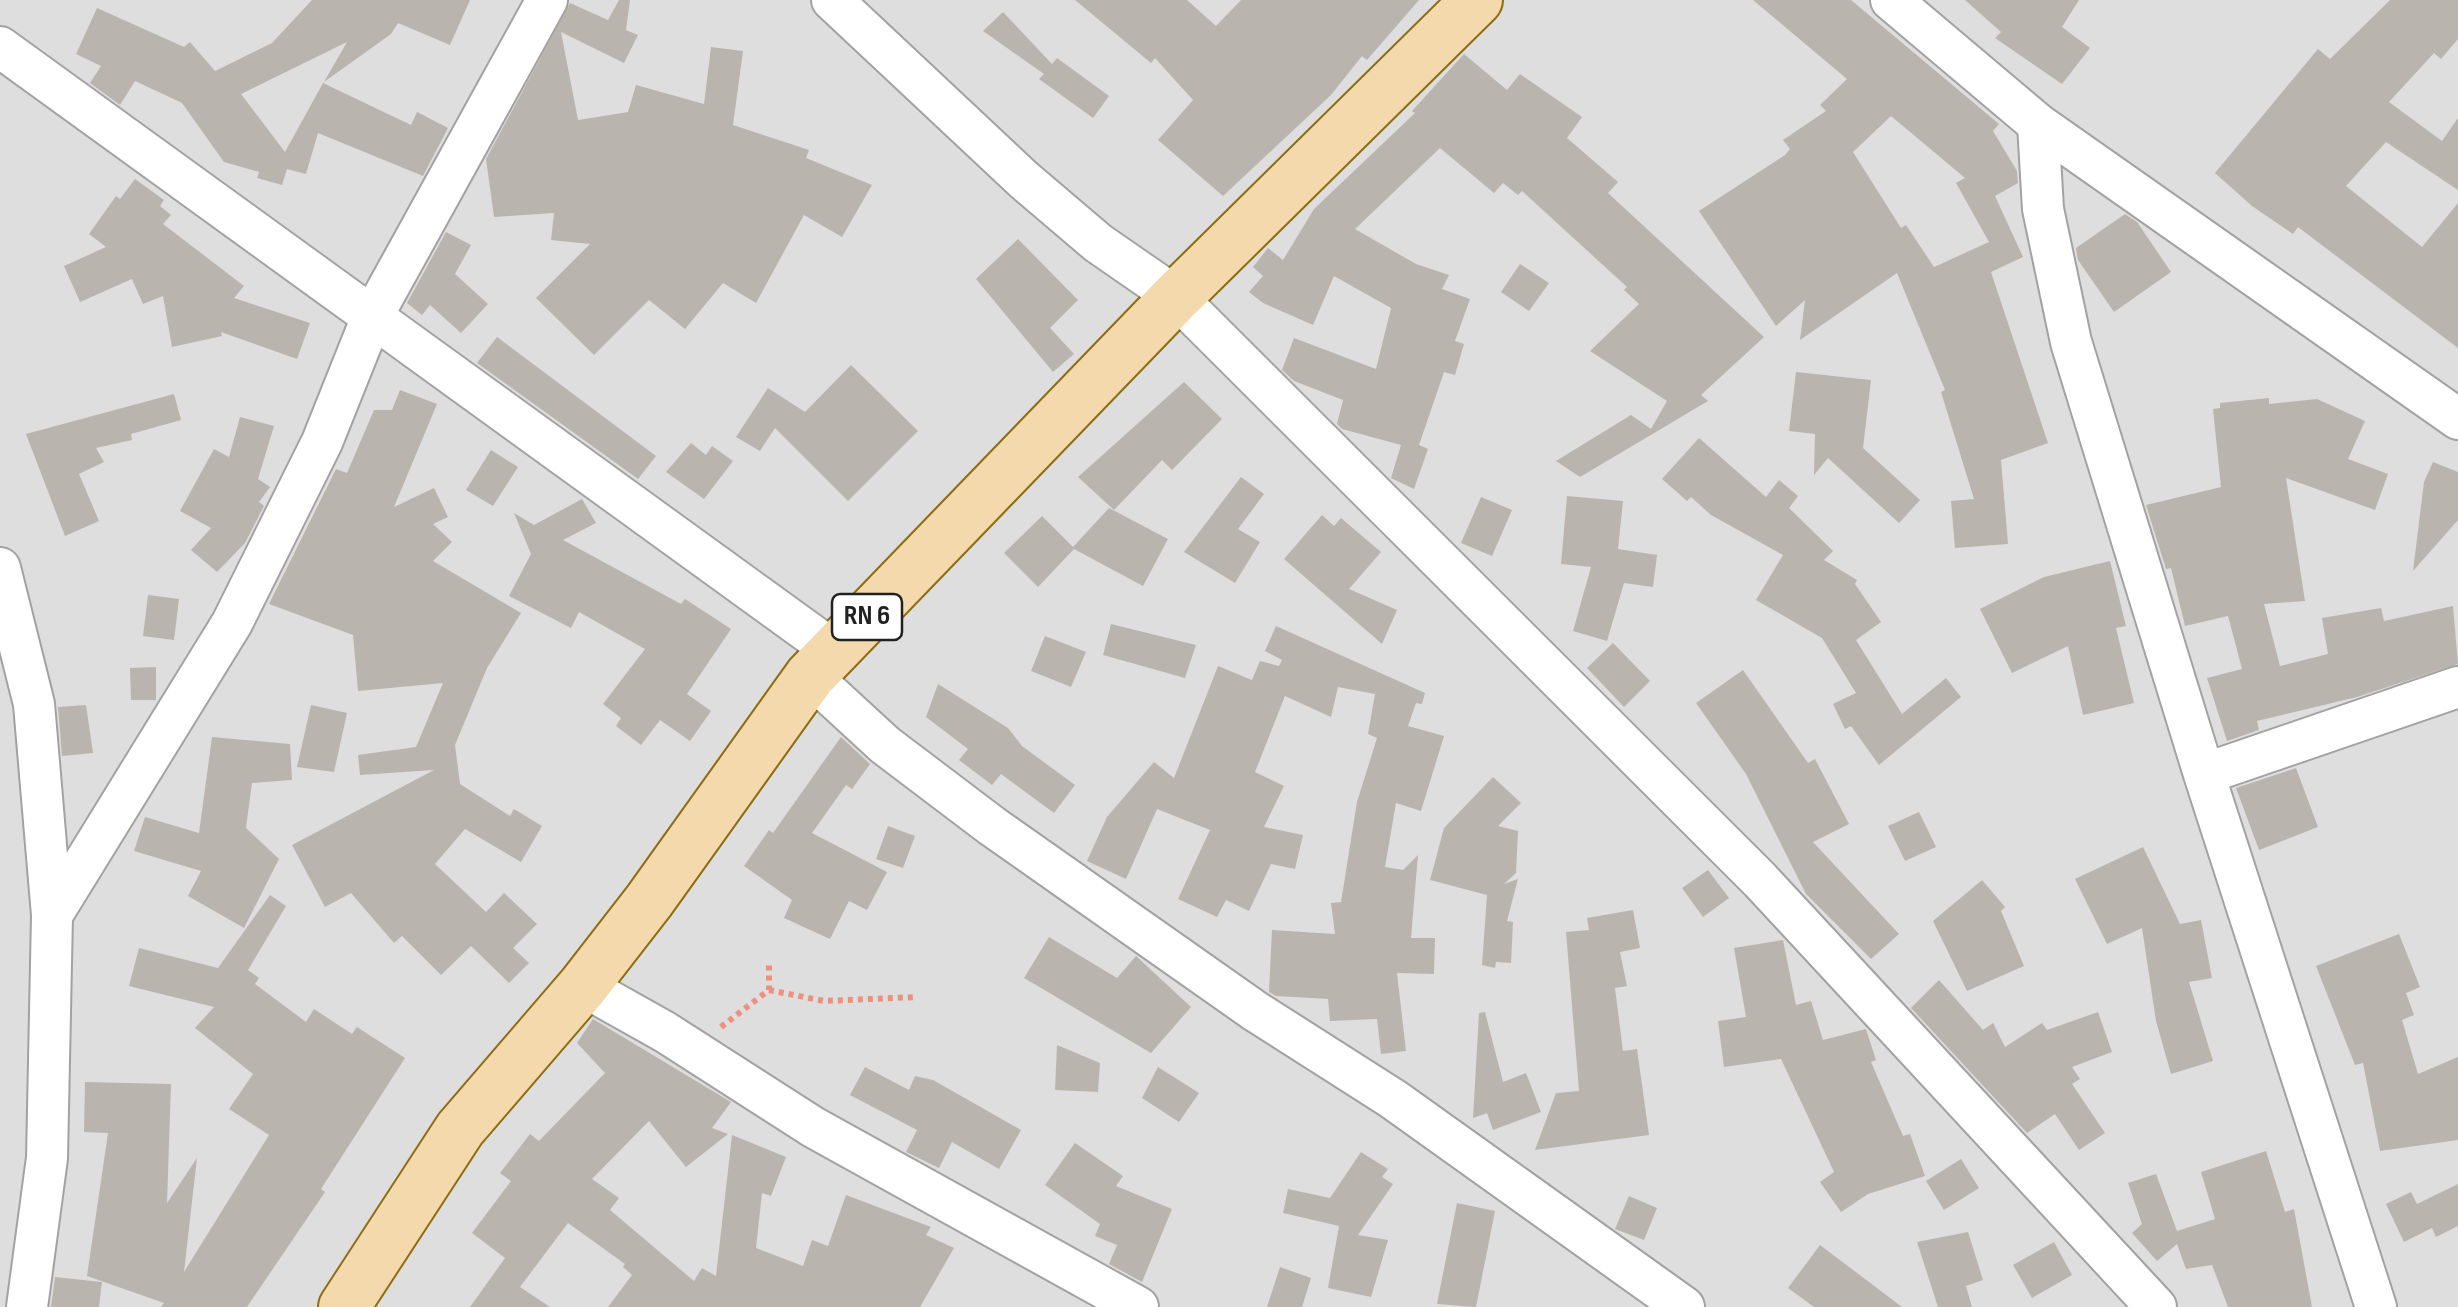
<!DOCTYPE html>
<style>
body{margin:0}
canvas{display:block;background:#f0eee9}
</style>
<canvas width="2458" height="1307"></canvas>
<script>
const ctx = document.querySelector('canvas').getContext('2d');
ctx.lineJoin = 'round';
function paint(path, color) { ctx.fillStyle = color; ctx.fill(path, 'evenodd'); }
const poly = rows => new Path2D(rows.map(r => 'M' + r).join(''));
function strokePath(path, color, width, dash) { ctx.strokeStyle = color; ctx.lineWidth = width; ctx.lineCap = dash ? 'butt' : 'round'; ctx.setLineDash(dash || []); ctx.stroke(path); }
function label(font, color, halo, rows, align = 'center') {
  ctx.font = font + ' "Sofia Sans Condensed",sans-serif'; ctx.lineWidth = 8; ctx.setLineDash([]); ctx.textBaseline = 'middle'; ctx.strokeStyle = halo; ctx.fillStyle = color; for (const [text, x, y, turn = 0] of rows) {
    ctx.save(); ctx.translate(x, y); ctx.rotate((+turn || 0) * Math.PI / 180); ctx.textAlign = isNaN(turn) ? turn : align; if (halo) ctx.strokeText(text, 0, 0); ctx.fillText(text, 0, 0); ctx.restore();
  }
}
const residential = poly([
 [0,0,2458,0,2458,1307,0,1307]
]);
const building = poly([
 [312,0,470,0,450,45,398,23,391,34,324,82,347,42,241,94,285,152,323,83,411,125,417,112,448,128,423,176,318,133,306,174,287,169,282,185,257,178,259,172,224,162,182,103,135,81,120,105,90,83,101,66,76,54,97,8,184,47,190,42,215,71,272,43],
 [619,0,630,0,626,30,638,35,624,63,561,32,578,120,628,112,636,85,704,104,711,47,743,51,733,125,809,150,806,158,872,185,842,237,804,215,756,303,723,283,685,329,649,300,594,355,536,298,590,244,551,240,554,213,494,217,486,159,570,3,608,20],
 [1075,0,1187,0,1216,26,1241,0,1419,0,1367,60,1362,56,1331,95,1223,196,1158,140,1193,100,1155,58,1151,63],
 [1753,0,1851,0,1999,124,1993,131,2017,171,2018,183,1995,196,2023,257,1991,272,2048,443,2001,460,2008,544,1955,548,1951,501,1974,499,1941,392,1945,390,1897,273,1800,340,1805,300,1776,326,1699,211,1785,155,1790,149,1783,140,1826,111,1820,105,1847,79],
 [1891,116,1965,178,1956,183,1989,242,1934,267,1906,225,1901,228,1853,152],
 [1965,0,2079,0,2062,27,2090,48,2062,84,1995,38,2001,32],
 [2390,0,2458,0,2458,39,2441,59,2434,53,2389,102,2442,141,2458,118,2458,190,2386,142,2346,186,2422,247,2458,203,2458,348,2298,227,2293,234,2252,206,2215,173,2318,49,2330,59],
 [1003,12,1052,64,1057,58,1109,96,1093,118,1039,79,1044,74,983,31],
 [1464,54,1507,90,1520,74,1582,117,1567,138,1618,182,1608,193,1764,337,1701,395,1708,401,1580,477,1556,461,1631,415,1651,429,1667,401,1590,351,1639,304,1624,290,1627,287,1522,191,1518,195,1503,183,1494,193,1440,148,1355,229,1416,264,1449,275,1442,289,1470,299,1455,341,1464,344,1455,375,1444,372,1419,445,1428,449,1414,489,1391,478,1401,445,1342,429,1337,424,1343,400,1294,381,1282,370,1294,338,1376,369,1391,308,1334,276,1313,325,1263,303,1249,292,1263,276,1253,267,1268,248,1283,260,1314,209,1415,113,1412,111],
 [135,179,164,200,160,206,171,215,163,224,244,286,234,298,310,323,297,359,221,332,222,336,172,347,163,296,143,304,132,279,80,302,64,266,106,247,89,234,116,196,120,199],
 [2125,214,2137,222,2171,272,2114,312,2078,260,2076,248],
 [446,232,471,245,455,274,488,304,461,333,430,305,422,315,407,303],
 [1018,239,1078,300,1050,328,1074,354,1053,372,976,279],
 [1520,264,1549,283,1529,311,1501,292],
 [497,337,656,456,638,479,477,363],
 [851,365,918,431,848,501,775,428,760,451,736,437,768,388,805,412],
 [1796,372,1871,380,1863,448,1920,500,1899,523,1828,458,1814,475,1815,434,1789,431],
 [1184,382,1222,419,1172,470,1162,460,1114,510,1078,477],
 [400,390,437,404,394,507,434,488,448,517,433,524,452,542,433,561,521,613,487,668,455,745,460,784,510,816,514,809,542,826,521,862,465,829,435,864,486,912,504,893,537,924,513,948,529,963,509,983,471,946,441,975,402,936,394,943,351,893,325,907,292,845,434,770,360,775,358,755,416,747,443,683,358,691,353,635,269,604,336,469,347,473,374,410,392,410],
 [174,394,181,420,131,434,132,440,96,448,104,462,79,474,99,521,65,536,26,434],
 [2269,398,2269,404,2317,399,2365,421,2348,459,2388,474,2375,510,2286,478,2305,601,2264,604,2280,666,2328,654,2322,618,2381,608,2384,621,2453,606,2458,664,2357,697,2257,721,2259,730,2227,741,2207,678,2242,669,2228,616,2185,626,2171,568,2166,569,2146,505,2221,487,2213,409,2220,408,2220,403],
 [240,417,274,426,258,479,270,487,259,502,264,506,245,543,217,572,191,550,211,528,180,511,214,449,229,457],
 [1699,438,1766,497,1779,480,1798,496,1789,508,1833,551,1824,560,1857,580,1855,584,1881,622,1856,640,1902,714,1946,678,1961,697,1879,765,1851,726,1845,729,1833,704,1856,693,1822,638,1756,600,1783,555,1711,515,1691,497,1687,501,1662,479],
 [691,443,706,455,712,446,733,461,704,499,666,472],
 [491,450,518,467,493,506,466,490],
 [2433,462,2458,472,2458,520,2413,571,2424,482],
 [1241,477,1264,494,1238,529,1260,542,1235,583,1184,552],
 [1567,496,1623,501,1618,549,1657,555,1653,587,1624,583,1607,641,1573,631,1591,567,1561,564],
 [1481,497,1512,510,1492,556,1461,543],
 [582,499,596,523,563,540,681,604,685,599,731,629,687,694,711,711,690,741,660,720,641,745,616,726,621,718,603,704,645,649,579,612,571,628,509,596,531,554,514,513,534,525],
 [1109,508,1168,539,1143,586,1074,549,1038,587,1004,553,1042,516,1073,547],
 [1322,515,1334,526,1341,518,1381,552,1349,589,1397,610,1382,644,1284,559],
 [2110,561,2126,626,2116,628,2134,703,2083,715,2068,646,2012,673,1980,609,2044,577],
 [148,595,179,599,174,640,143,636],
 [1111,624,1196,645,1185,678,1103,655],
 [1276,626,1425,693,1422,704,1416,703,1408,726,1444,736,1421,811,1396,803,1385,867,1403,870,1418,855,1411,938,1435,938,1434,974,1397,973,1406,1051,1381,1054,1377,1019,1330,1021,1328,999,1276,996,1269,992,1272,930,1335,934,1331,903,1341,902,1357,802,1377,738,1368,734,1375,694,1338,687,1331,717,1285,696,1255,772,1284,786,1264,827,1303,835,1295,869,1271,864,1249,911,1226,900,1217,917,1178,899,1210,830,1157,809,1126,879,1087,861,1107,817,1154,762,1174,778,1218,666,1252,680,1260,661,1279,666,1282,660,1265,651],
 [1045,636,1086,652,1071,687,1031,671],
 [1613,643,1650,681,1624,707,1587,668],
 [156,667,156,700,131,700,130,668],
 [1743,670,1808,763,1815,759,1849,824,1813,842,1899,934,1871,959,1806,894,1746,774,1696,703],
 [938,684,1008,728,1022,746,1075,785,1054,813,1001,774,992,785,959,760,968,749,926,717],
 [86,705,93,753,62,756,58,707],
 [311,705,347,713,334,772,297,767],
 [212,737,290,744,292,780,252,783,246,828,279,859,244,928,188,896,201,871,134,851,145,817,199,833],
 [841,737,870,764,852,789,846,785,812,833,887,872,867,910,849,901,830,939,784,918,792,900,744,866,769,830,773,833],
 [2296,768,2318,827,2259,850,2236,788],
 [1493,777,1521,803,1498,826,1518,831,1516,873,1504,884,1518,879,1507,921,1513,922,1511,963,1496,962,1495,968,1482,965,1487,895,1430,880,1444,828],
 [1919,812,1936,847,1905,861,1888,826],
 [888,826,915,836,903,868,876,859],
 [2143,847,2180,924,2201,920,2212,978,2189,982,2213,1061,2171,1074,2156,1021,2142,928,2107,944,2075,879],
 [1708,870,1729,898,1703,917,1682,888],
 [1982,880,2005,907,2001,911,2024,966,1967,991,1933,921],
 [270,895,286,906,248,970,259,978,255,984,306,1022,314,1009,352,1034,357,1027,405,1058,321,1189,325,1192,247,1307,161,1307,164,1303,87,1276,108,1133,84,1132,85,1082,171,1084,167,1203,197,1158,184,1272,269,1135,229,1109,253,1074,195,1028,214,1007,129,986,139,948,218,968],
 [1633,910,1640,948,1620,952,1627,986,1615,988,1623,1051,1637,1049,1649,1135,1535,1150,1556,1093,1579,1091,1566,932,1589,930,1587,918],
 [2399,934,2420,987,2406,993,2414,1015,2402,1020,2418,1074,2458,1057,2458,1140,2380,1151,2363,1063,2355,1065,2316,966],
 [1049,937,1117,978,1136,956,1191,1007,1151,1053,1024,978],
 [1783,940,1796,1005,1811,1001,1823,1040,1866,1029,1876,1060,1871,1062,1903,1136,1910,1134,1925,1176,1868,1194,1841,1212,1820,1182,1834,1172,1781,1059,1724,1067,1718,1021,1746,1017,1734,948],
 [1939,980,1983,1030,1993,1023,2005,1047,2042,1023,2047,1030,2098,1012,2112,1052,2072,1067,2080,1079,2072,1084,2105,1133,2079,1150,2055,1114,2027,1133,1911,1008],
 [1485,1012,1503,1082,1526,1073,1541,1112,1493,1130,1487,1113,1473,1118,1479,1013],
 [593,1019,731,1102,712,1128,728,1134,686,1167,649,1121,592,1179,619,1198,610,1210,694,1281,702,1268,716,1276,732,1135,786,1157,771,1196,762,1193,756,1248,803,1266,812,1240,828,1246,846,1195,931,1227,926,1235,954,1248,920,1307,608,1307,632,1275,623,1267,625,1264,568,1223,520,1287,550,1307,470,1307,505,1258,472,1233,511,1181,500,1173,530,1134,539,1141,605,1073,577,1043],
 [1057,1045,1100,1063,1098,1092,1055,1090],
 [865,1067,909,1090,915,1076,933,1080,1021,1130,999,1169,952,1142,939,1168,906,1152,917,1130,850,1095],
 [1158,1067,1199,1093,1179,1122,1142,1098],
 [1075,1143,1123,1176,1116,1186,1172,1209,1142,1282,1109,1264,1117,1245,1095,1236,1100,1224,1045,1185],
 [2266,1151,2285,1212,2294,1209,2312,1307,2228,1307,2212,1265,2186,1269,2177,1244,2157,1261,2132,1233,2142,1224,2128,1183,2156,1174,2177,1231,2215,1219,2201,1172],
 [1361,1152,1388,1169,1382,1177,1393,1184,1358,1235,1388,1240,1371,1297,1328,1288,1339,1226,1283,1213,1288,1189,1330,1198],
 [1961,1159,1979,1188,1944,1210,1926,1181],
 [2458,1184,2458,1226,2436,1237,2432,1228,2404,1242,2386,1204,2411,1192,2417,1204],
 [1629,1196,1657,1208,1644,1240,1615,1229],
 [1457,1203,1495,1211,1476,1307,1437,1304],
 [1968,1232,1983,1280,1966,1286,1972,1307,1938,1307,1917,1242],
 [2054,1242,2072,1275,2032,1298,2013,1265],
 [1820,1245,1902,1307,1814,1307,1788,1288],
 [1280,1267,1311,1278,1302,1307,1267,1307],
 [55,1277,102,1282,99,1307,51,1307]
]);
const path = poly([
 [769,990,824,1001,917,997],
 [721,1027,769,990,769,962]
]);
const minor = poly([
 [832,0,1024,180,1098,243,1176,297,1760,880,2156,1307],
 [1891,0,2038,124,2458,419],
 [0,47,834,651],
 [2038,124,2043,209,2071,342,2204,774,2376,1307],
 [0,568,34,704,52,915,47,1158,27,1307],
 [810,676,885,745,992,826,1255,1011,1393,1099,1684,1307],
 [2204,774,2458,687],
 [52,915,232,623,322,442,372,317,547,0],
 [583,986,665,1032,813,1127,1138,1307]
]);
const major = poly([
 [344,1307,460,1129,583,986,649,901,810,676,1176,297,1477,0]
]);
const shields = [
 [867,617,70]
];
const shieldNames = [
 ["RN 6",867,617]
];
paint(residential, '#dfdede');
paint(building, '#bab4af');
strokePath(minor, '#a2a2a2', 44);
strokePath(major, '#8e6d10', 54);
strokePath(path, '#ec917e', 6, [5, 5]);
strokePath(minor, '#fff', 40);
strokePath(major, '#f3d9ab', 50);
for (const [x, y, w] of shields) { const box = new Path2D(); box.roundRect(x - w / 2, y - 23, w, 46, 8); ctx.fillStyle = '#fff'; ctx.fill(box); strokePath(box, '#212121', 2.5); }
label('bold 28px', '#212121', null, shieldNames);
</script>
